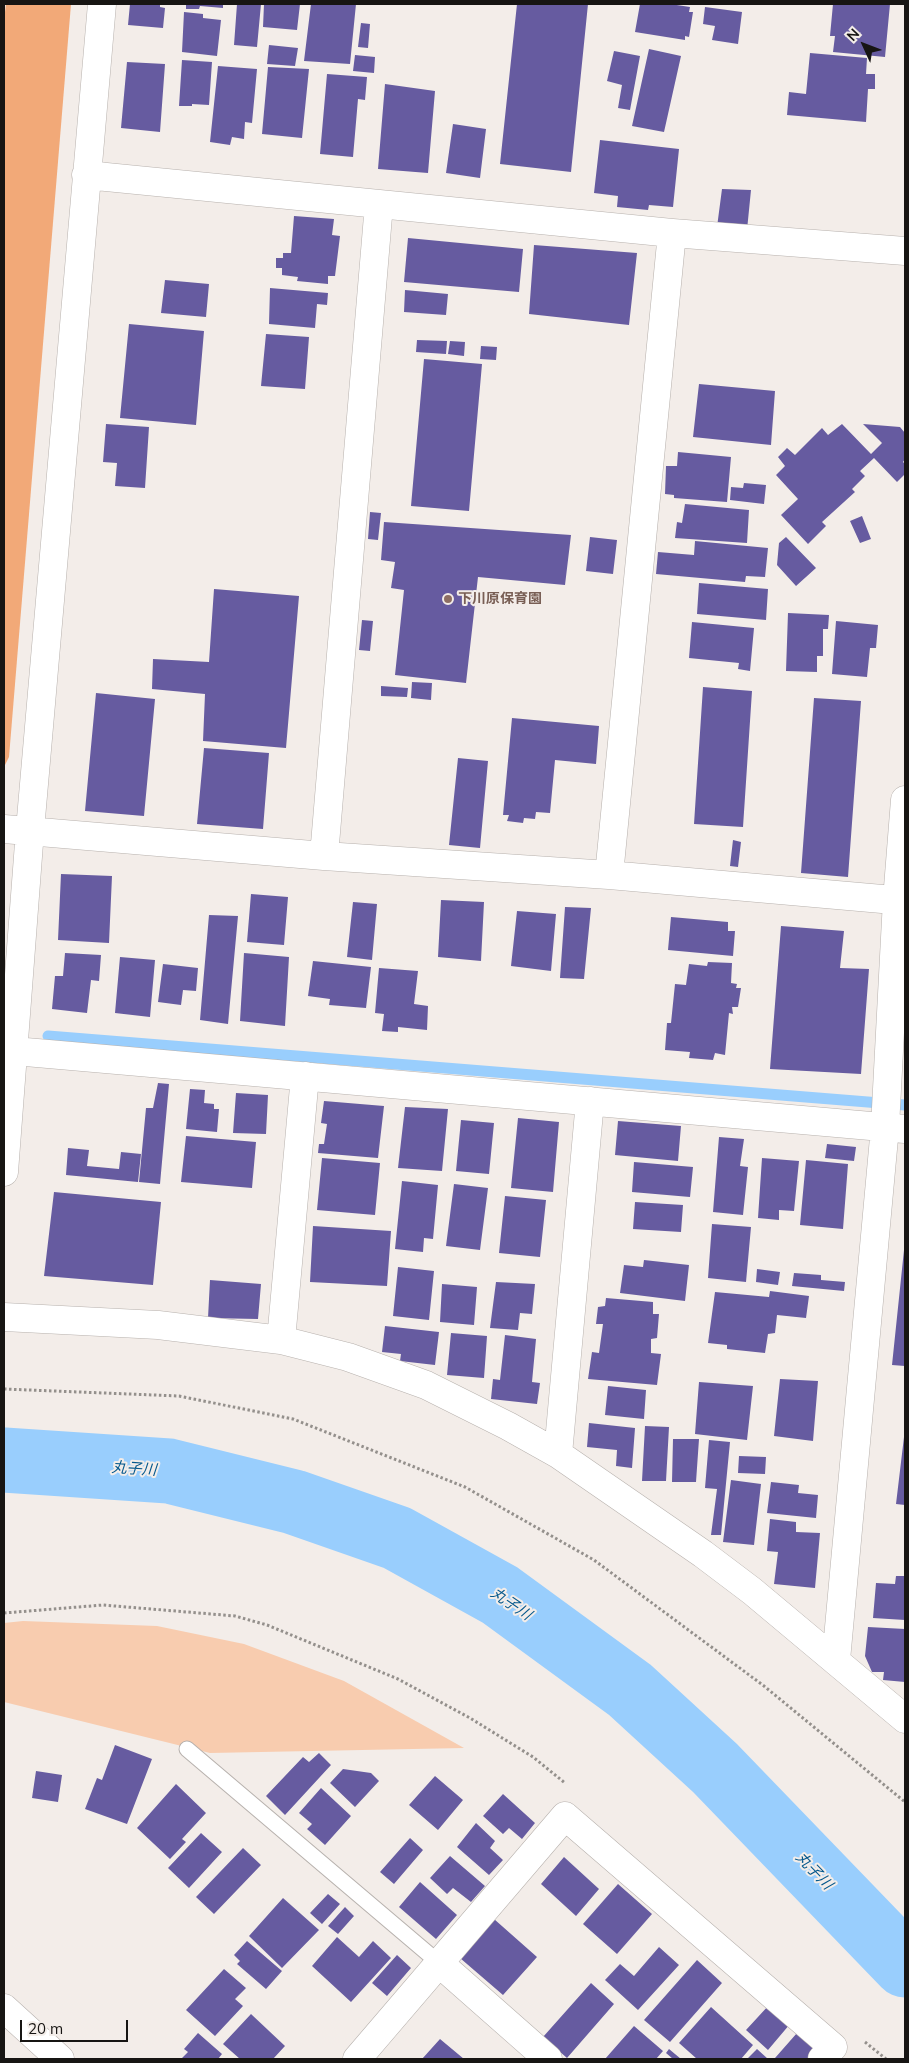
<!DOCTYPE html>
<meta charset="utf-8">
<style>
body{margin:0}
#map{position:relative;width:909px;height:2063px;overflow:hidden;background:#f3ede9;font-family:Mulish,sans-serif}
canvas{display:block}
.frame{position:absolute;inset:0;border:5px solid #171513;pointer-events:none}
.north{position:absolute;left:839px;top:20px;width:50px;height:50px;-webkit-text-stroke:4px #f3ede9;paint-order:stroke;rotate:313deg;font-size:14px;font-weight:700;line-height:20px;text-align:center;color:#171513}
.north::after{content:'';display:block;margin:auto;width:18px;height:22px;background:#171513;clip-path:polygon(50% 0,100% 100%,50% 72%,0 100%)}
.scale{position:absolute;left:20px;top:2020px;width:108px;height:22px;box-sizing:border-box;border:2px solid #171513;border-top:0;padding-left:6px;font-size:15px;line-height:18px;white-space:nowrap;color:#171513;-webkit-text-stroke:4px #f3ede9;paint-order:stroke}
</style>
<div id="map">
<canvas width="909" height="2063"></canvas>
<div class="frame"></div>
<div class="north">N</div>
<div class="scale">20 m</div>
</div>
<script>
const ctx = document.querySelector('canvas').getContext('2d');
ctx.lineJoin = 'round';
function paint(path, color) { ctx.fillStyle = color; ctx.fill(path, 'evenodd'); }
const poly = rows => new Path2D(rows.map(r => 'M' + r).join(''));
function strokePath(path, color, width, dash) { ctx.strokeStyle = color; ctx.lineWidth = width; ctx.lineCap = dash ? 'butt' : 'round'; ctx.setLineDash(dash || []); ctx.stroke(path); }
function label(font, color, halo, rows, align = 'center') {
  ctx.font = font + ' Mulish,"Noto Sans JP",sans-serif'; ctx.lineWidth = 4; ctx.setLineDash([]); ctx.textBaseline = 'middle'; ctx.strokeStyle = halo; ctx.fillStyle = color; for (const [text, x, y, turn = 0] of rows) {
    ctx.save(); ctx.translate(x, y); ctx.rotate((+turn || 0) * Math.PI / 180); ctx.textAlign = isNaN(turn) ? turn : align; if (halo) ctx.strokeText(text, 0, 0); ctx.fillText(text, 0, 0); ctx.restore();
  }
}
const green = poly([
 [23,1621,157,1626,244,1644,344,1681,464,1748,210,1753,4,1702,4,1623]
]);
const forest = poly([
 [6,4,71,4,9,757,4,767,4,20]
]);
const stream = poly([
 [48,1036,905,1105]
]);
const river = poly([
 [4,1460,169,1471,294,1502,397,1538,500,1595,630,1690,715,1768,905,1965]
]);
const building = poly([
 [130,4,160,4,160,7,165,8,163,28,128,25],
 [186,4,223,4,223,8,200,6,199,9,186,9],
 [237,4,261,4,257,47,234,45],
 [264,4,300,4,297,30,263,27],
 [311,4,356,4,350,64,304,61],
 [517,4,588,4,571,172,500,164],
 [640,4,670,4,690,7,689,12,693,12,689,37,685,36,685,40,635,32],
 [833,4,890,4,885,57,833,52,835,36,830,36],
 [705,7,742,12,738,44,712,40,715,26,703,24],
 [184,12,203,14,203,18,221,20,217,56,182,52],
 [361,23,370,24,368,48,358,47],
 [269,45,298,48,295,66,267,64],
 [649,49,681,56,664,132,632,126],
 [614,51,640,56,630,110,618,108,622,85,607,81],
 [810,53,867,58,866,74,875,74,875,89,868,89,866,122,787,115,789,92,806,94],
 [355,55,375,57,374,73,353,71],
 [182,60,212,62,209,105,192,104,192,106,179,106],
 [127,62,165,64,160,132,121,128],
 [218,66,257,69,252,123,245,122,244,139,232,137,230,145,210,142],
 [268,67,309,69,302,138,262,134],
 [327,74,367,77,365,100,358,99,353,157,320,154],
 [385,84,435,91,428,173,378,169],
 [453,124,486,129,480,178,446,173],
 [600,140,679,149,673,207,649,205,648,210,617,207,618,196,594,193],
 [722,189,751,190,747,230,717,227],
 [294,216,334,219,332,235,340,236,335,276,328,276,328,284,297,281,298,277,282,275,282,268,276,268,276,258,283,258,283,253,291,253],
 [408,238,523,249,519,292,404,282],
 [534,245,637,253,629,325,529,314],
 [165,280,209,284,206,317,161,313],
 [270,288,328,293,327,305,317,304,315,328,269,324],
 [405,290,448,294,446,315,404,312],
 [129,324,204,331,196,425,120,418],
 [266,334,309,337,305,389,261,386],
 [417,340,447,341,446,354,416,352],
 [450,341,465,342,464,356,448,354],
 [481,346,497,347,496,360,480,359],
 [424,359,482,364,469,511,411,506],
 [699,384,775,391,771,445,693,437],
 [106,424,149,427,145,488,115,486,117,463,103,462],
 [842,424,871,454,882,443,863,424,900,427,905,433,905,459,903,462,905,464,905,474,897,482,874,458,860,471,865,476,852,489,855,492,822,522,826,526,808,544,781,515,798,499,776,475,785,466,778,457,787,448,795,455,822,428,828,435],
 [678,452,731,457,727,502,674,498,674,495,665,494,666,466,677,466],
 [744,483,766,485,764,504,730,500,731,487,743,488],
 [685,504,749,510,747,543,675,538,677,522,682,523],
 [370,512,381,513,378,540,368,539],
 [862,516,871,539,860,543,850,521],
 [384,522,571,535,565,585,478,577,466,683,395,675,404,590,391,588,395,562,381,560],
 [590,537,617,540,613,574,586,571],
 [786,537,816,568,796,586,777,565,779,543],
 [695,541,768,548,765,577,746,576,745,582,656,574,658,552,694,555],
 [699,583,768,589,766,620,697,614],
 [214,589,299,596,286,748,203,741,205,694,152,689,153,659,209,662],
 [788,613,829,615,828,629,823,629,823,656,817,656,817,672,786,671],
 [362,620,373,621,370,651,359,650],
 [836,621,878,625,876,648,870,648,867,677,832,674],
 [692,622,754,628,750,671,738,669,739,663,689,658],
 [412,682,432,683,431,700,411,698],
 [381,686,408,688,407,697,381,696],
 [703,687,752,691,743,827,694,824],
 [96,693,155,699,144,816,85,811],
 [814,698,861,701,848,877,801,873],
 [512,718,599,726,596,764,555,760,550,813,536,812,535,819,524,818,523,823,507,821,509,815,503,815],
 [204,748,269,753,263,829,197,824],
 [458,758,488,761,480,848,449,845],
 [733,840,741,842,738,867,730,866],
 [61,874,112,876,109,943,58,940],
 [251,894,288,897,284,945,247,942],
 [441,900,484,902,481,961,438,957],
 [353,902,377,904,372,960,347,957],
 [565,907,591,908,584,979,560,978],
 [517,911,556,914,551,971,511,966],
 [209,915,238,916,228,1024,200,1020],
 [671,917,728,922,728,931,735,931,733,956,668,950],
 [781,926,844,931,840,968,869,969,861,1074,770,1069],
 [65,953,101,955,99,981,91,980,87,1013,52,1009,55,976,63,976],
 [244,953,289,957,285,1026,240,1021],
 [120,957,155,960,150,1017,115,1013],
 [313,961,371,967,366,1008,329,1005,330,999,308,996],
 [708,962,732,963,731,983,737,984,736,988,741,988,738,1007,732,1007,733,1014,729,1013,725,1055,715,1053,713,1060,689,1058,690,1052,665,1050,667,1023,671,1023,675,984,686,985,689,964,707,966],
 [163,964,198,968,196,991,183,990,181,1005,158,1002],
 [379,968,418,971,414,1004,428,1006,427,1030,398,1027,398,1032,382,1031,384,1014,375,1013],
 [158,1083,169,1084,160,1184,139,1182,146,1108,153,1108],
 [190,1089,205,1090,204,1103,214,1104,214,1109,219,1109,217,1132,186,1129],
 [236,1093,268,1095,266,1134,233,1133],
 [324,1101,384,1106,378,1158,318,1153,319,1144,324,1144,327,1124,321,1123],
 [405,1107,448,1109,442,1171,398,1168],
 [518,1118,559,1122,553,1192,511,1188],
 [461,1120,494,1123,489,1174,456,1171],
 [618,1121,681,1126,678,1161,615,1155],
 [186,1136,256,1142,252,1188,181,1182],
 [719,1137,744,1139,740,1166,748,1167,743,1215,713,1212],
 [827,1144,856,1147,854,1161,825,1158],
 [68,1148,89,1150,87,1166,119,1169,121,1152,141,1154,138,1182,66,1175],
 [322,1158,380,1163,375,1215,317,1210],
 [762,1158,799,1161,794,1211,779,1210,779,1220,758,1218],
 [806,1160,848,1164,843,1229,800,1225],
 [634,1162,693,1167,690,1197,632,1192],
 [402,1181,438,1185,433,1239,424,1238,423,1252,395,1249],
 [454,1184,488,1188,480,1250,446,1246],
 [54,1192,161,1202,153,1285,44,1276],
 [505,1196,546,1200,540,1257,499,1253],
 [635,1202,683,1205,681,1232,633,1229],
 [712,1224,751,1227,746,1282,708,1278],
 [313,1226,391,1231,387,1286,310,1282],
 [904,1250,905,1250,905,1366,892,1365],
 [644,1260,689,1265,685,1301,620,1293,624,1265,643,1267],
 [398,1267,434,1271,429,1320,393,1316],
 [757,1269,780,1272,778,1285,756,1282],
 [794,1273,821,1275,821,1280,845,1282,844,1291,792,1286],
 [210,1280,261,1284,258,1319,208,1318],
 [496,1282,535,1284,532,1314,520,1313,518,1330,490,1328],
 [442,1284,477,1287,474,1325,440,1322],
 [770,1291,809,1296,806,1318,777,1315,775,1333,768,1334,765,1353,727,1349,727,1345,708,1343,715,1292,769,1297],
 [606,1298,653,1302,653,1314,659,1314,657,1338,651,1339,651,1353,661,1354,657,1385,588,1379,592,1352,599,1353,603,1324,596,1324,598,1307,605,1306],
 [385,1326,439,1332,435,1365,400,1361,401,1354,382,1352],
 [451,1333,487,1336,484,1378,447,1375],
 [505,1335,536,1339,532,1382,540,1383,537,1404,491,1399,493,1379,500,1380],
 [780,1379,818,1381,813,1441,774,1436],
 [699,1382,753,1386,747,1440,695,1434],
 [608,1386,646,1390,644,1419,605,1415],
 [589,1423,635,1428,632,1468,616,1466,617,1450,587,1447],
 [645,1426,669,1427,666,1481,642,1481],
 [904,1437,905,1437,905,1505,896,1504],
 [673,1439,699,1439,696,1482,672,1482],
 [709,1440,730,1442,721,1535,711,1535,717,1489,705,1488],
 [739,1456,766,1457,765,1474,738,1473],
 [731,1480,761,1484,754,1545,723,1542],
 [771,1482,799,1485,798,1493,818,1495,816,1518,767,1513],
 [770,1519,796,1522,796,1532,820,1533,815,1588,774,1584,778,1552,767,1551],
 [896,1576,905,1576,905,1620,873,1618,876,1583,895,1584],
 [868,1627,905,1629,905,1682,883,1680,884,1672,872,1672,865,1656],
 [115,1745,152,1759,127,1824,85,1809,97,1778,102,1780],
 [319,1753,331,1765,285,1815,266,1796,303,1757,309,1762],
 [343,1769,371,1773,379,1781,355,1807,330,1783],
 [36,1771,62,1775,58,1802,32,1798],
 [435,1776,463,1800,438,1830,409,1805],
 [176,1784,206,1813,182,1839,186,1842,170,1859,137,1828],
 [321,1788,351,1816,325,1845,307,1829,312,1824,299,1813],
 [503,1794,535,1823,522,1839,509,1828,503,1834,483,1816],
 [476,1823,495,1841,490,1848,503,1860,489,1875,457,1847],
 [201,1833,222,1852,189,1888,168,1868],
 [410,1838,423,1850,394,1884,380,1872],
 [243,1848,261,1865,214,1914,196,1897],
 [450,1856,485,1886,471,1902,453,1888,447,1894,430,1878],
 [564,1857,599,1889,576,1916,541,1884],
 [420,1882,457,1915,436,1939,399,1907],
 [618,1884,652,1914,617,1954,583,1924],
 [328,1894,340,1904,322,1924,310,1913],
 [283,1898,319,1930,282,1968,249,1936],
 [345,1907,354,1916,338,1934,328,1926],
 [494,1919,537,1957,503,1995,460,1958],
 [337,1937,359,1957,373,1941,391,1958,351,2002,312,1966],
 [247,1941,282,1971,266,1989,237,1964,240,1961,234,1955],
 [659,1947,679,1965,638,2010,605,1980,620,1964,634,1976],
 [397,1955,411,1968,387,1996,372,1983],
 [697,1960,722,1983,670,2042,644,2020],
 [224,1969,246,1988,235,1999,243,2006,215,2036,186,2010],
 [591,1983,614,2004,567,2058,543,2037],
 [769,2005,790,2024,768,2050,746,2030],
 [711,2007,753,2045,741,2059,697,2059,679,2043],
 [251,2014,285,2046,273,2059,240,2059,223,2044],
 [634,2026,663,2051,656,2059,605,2059],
 [198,2033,222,2054,218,2059,181,2059,188,2052,184,2049],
 [797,2033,817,2051,811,2059,777,2059,775,2058],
 [440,2039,464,2059,422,2059],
 [669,2049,681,2059,673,2059,666,2053],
 [757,2049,768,2059,748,2058]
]);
const path = poly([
 [4,1389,179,1396,293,1419,465,1487,594,1560,764,1686,905,1802],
 [4,1613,103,1605,235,1616,267,1625,398,1679,470,1718,533,1757,565,1783],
 [865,2042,886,2059]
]);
const service = poly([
 [187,1749,438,1962]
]);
const minor = poly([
 [86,175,672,233,905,251],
 [4,829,324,856,609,875,905,901],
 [324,856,379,204],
 [609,875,672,233],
 [14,1051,905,1129],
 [4,1172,30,830,102,4],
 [4,1317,158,1325,281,1340,348,1357,426,1385,508,1426,558,1454,703,1554,752,1591,905,1719],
 [281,1340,305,1076],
 [558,1454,590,1101],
 [836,1660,885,1127,897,900,905,800],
 [438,1962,548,2059],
 [357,2059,565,1816,833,2047,822,2059]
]);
const tertiary = poly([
 [4,2008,60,2059]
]);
const markers = [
 [448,599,5,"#8d6e63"]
];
const educationNames = [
 ["下川原保育園",458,599]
];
const waterNames = [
 ["丸子川",134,1469,4],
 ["丸子川",511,1604,34],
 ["丸子川",814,1871,46]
];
paint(green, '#f8ccaf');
paint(forest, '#f2a978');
strokePath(stream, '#99cefd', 11);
strokePath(river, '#99cefd', 65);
paint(building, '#665ba0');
strokePath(service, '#b7b1ad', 17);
strokePath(minor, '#b7b1ad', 29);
strokePath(tertiary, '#b7b1ad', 29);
strokePath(path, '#94908c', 3, [2.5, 2.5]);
strokePath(service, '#fff', 15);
strokePath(minor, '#fff', 28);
strokePath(tertiary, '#fff', 28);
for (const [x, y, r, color] of markers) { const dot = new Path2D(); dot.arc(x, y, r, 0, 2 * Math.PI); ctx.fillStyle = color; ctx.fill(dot); strokePath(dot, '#f3ede9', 2); }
label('bold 14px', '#785e54', '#f3ede9', educationNames, 'left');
label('italic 15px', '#05588c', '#f3ede9', waterNames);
</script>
